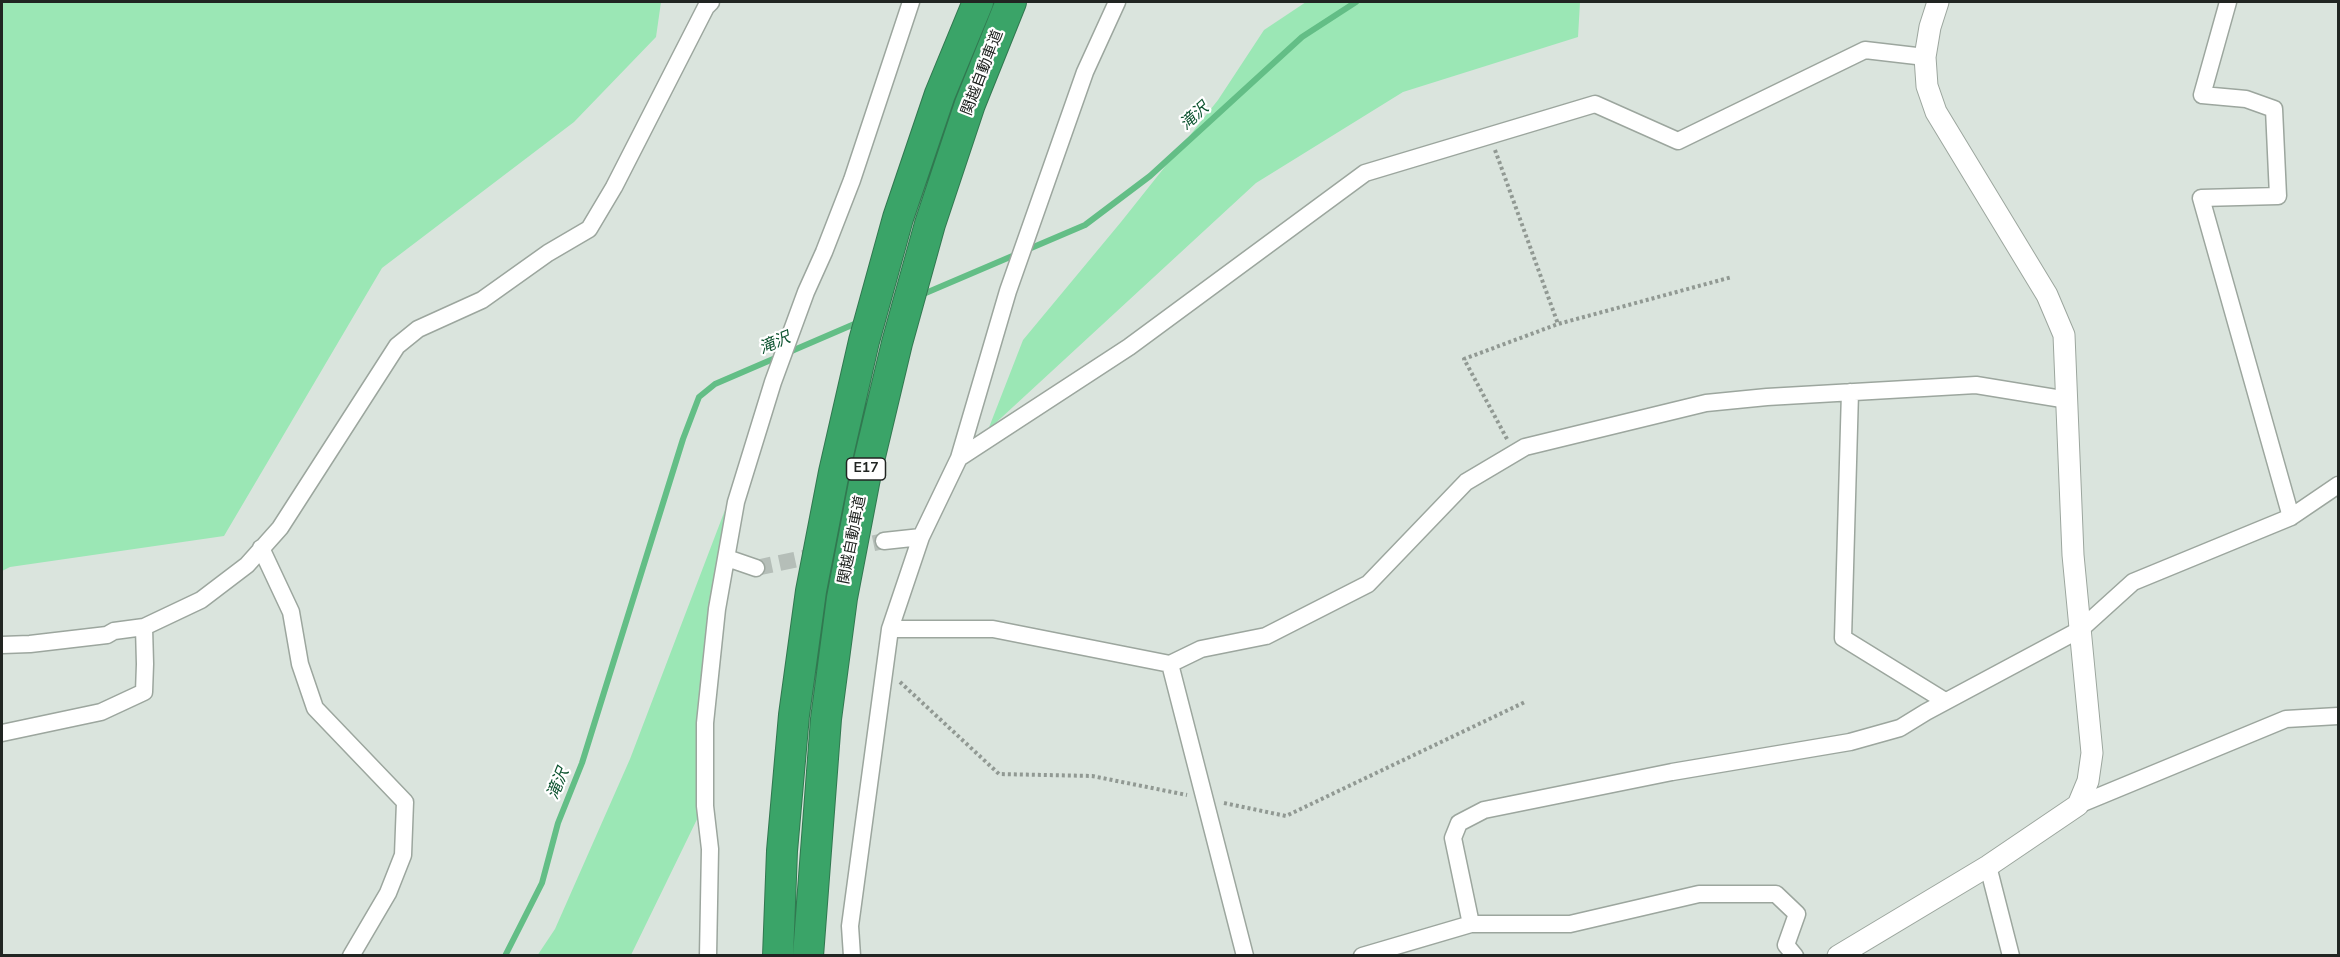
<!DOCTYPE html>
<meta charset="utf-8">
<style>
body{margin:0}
#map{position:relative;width:2340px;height:957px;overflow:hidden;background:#dae4dd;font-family:"Nunito Sans",sans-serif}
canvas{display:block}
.frame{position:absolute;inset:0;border:3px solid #212522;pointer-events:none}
</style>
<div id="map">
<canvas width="2340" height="957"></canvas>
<div class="frame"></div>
</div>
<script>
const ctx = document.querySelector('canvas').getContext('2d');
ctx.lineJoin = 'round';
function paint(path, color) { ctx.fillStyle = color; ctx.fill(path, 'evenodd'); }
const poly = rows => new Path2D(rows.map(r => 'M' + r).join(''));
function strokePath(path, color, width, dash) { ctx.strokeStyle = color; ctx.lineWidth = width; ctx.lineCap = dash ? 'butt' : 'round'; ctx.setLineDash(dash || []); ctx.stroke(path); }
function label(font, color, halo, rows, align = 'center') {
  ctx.font = font + ' "Nunito Sans","Noto Sans JP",sans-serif'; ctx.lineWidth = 4.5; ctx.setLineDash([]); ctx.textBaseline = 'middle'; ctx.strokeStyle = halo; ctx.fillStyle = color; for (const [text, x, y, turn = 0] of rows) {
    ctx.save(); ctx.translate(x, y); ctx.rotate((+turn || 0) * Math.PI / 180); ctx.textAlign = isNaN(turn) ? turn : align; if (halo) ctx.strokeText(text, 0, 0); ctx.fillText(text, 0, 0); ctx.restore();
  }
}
const green = poly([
 [2,2,661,2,656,37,574,122,382,268,224,536,10,567,2,571],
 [1306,2,1580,2,1578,37,1403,92,1256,183,988,430,1023,340,1121,222,1218,100,1264,30],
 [725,510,702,809,631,955,537,956,555,929,630,759]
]);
const stream = poly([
 [921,295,1085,225,1150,176,1302,37,1356,2],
 [505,956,542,883,558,823,582,763,683,439,699,397,715,384,859,322]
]);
const minorTunnel = poly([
 [756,568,884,541]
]);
const path = poly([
 [1495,150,1558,324],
 [1507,439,1464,359,1558,324,1732,277],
 [900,682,999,774,1092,776,1187,795],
 [1224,803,1286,816,1525,702]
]);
const minor = poly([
 [2228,2,2202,95,2246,99,2274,109,2278,196,2201,198,2291,517],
 [1850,392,1843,638,1945,701],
 [959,458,1129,347,1365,173,1595,104,1678,141,1865,50,1925,57],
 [884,541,921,537],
 [261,548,291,612,300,664,315,708,405,802,403,855,388,893,351,956],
 [727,558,756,568],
 [890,629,993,629,1170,664,1201,649,1266,636,1368,584,1466,482,1525,447,1706,403,1767,397,1976,385,2068,400],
 [2,645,30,644,107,635,114,631,144,627,201,600,247,565,280,528,397,346,418,329,482,300,548,253,589,229,614,187,706,7,711,2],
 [1170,664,1245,956],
 [2,733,101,712,144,692,145,664,144,627],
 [2078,805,2286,719,2338,716],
 [1988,866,2011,956],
 [1471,924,1453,838,1459,823,1484,810,1672,772,1850,742,1900,728,1926,712,2081,629,2133,582,2291,517,2338,485],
 [708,956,710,849,705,806,705,723,717,609,736,502,773,382,806,292,824,252,852,180,911,2],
 [852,956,850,926,890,629,921,537,959,458,1008,291,1085,72,1117,2],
 [1362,956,1471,924,1570,924,1699,894,1776,894,1797,914,1786,945,1795,956]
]);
const tertiary = poly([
 [1838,956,1988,866,2078,805,2088,781,2092,753,2073,555,2064,335,2047,295,1936,112,1927,86,1925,57,1930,27,1938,2]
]);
const motorway = poly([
 [778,956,782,851,794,715,811,591,834,472,864,341,898,218,940,94,978,2],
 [808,956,826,719,842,598,866,473,897,343,930,224,970,104,1011,2]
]);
const shields = [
 [866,469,39]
];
const shieldNames = [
 ["E17",866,469]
];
const streetNames = [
 ["関越自動車道",983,73,-69],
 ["関越自動車道",853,540,-79]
];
const waterNames = [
 ["滝沢",1195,117,-42],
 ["滝沢",775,344,-23],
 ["滝沢",559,784,-68]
];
paint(green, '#9be7b5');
strokePath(stream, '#63be86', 6);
strokePath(minorTunnel, '#b5beb8', 16, [16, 8]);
strokePath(minor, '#9ca69e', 19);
strokePath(tertiary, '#9ca69e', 23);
strokePath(motorway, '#317850', 32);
strokePath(path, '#919993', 4, [3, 3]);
strokePath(minor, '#fff', 16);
strokePath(tertiary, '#fff', 21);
strokePath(motorway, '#3aa468', 30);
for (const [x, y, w] of shields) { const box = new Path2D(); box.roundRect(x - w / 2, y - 11, w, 22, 4.5); ctx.fillStyle = '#fff'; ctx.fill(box); strokePath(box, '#212522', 1.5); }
label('bold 14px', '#212522', null, shieldNames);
label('15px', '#212522', '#fff', streetNames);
label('italic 16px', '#0b522e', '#fff', waterNames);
</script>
